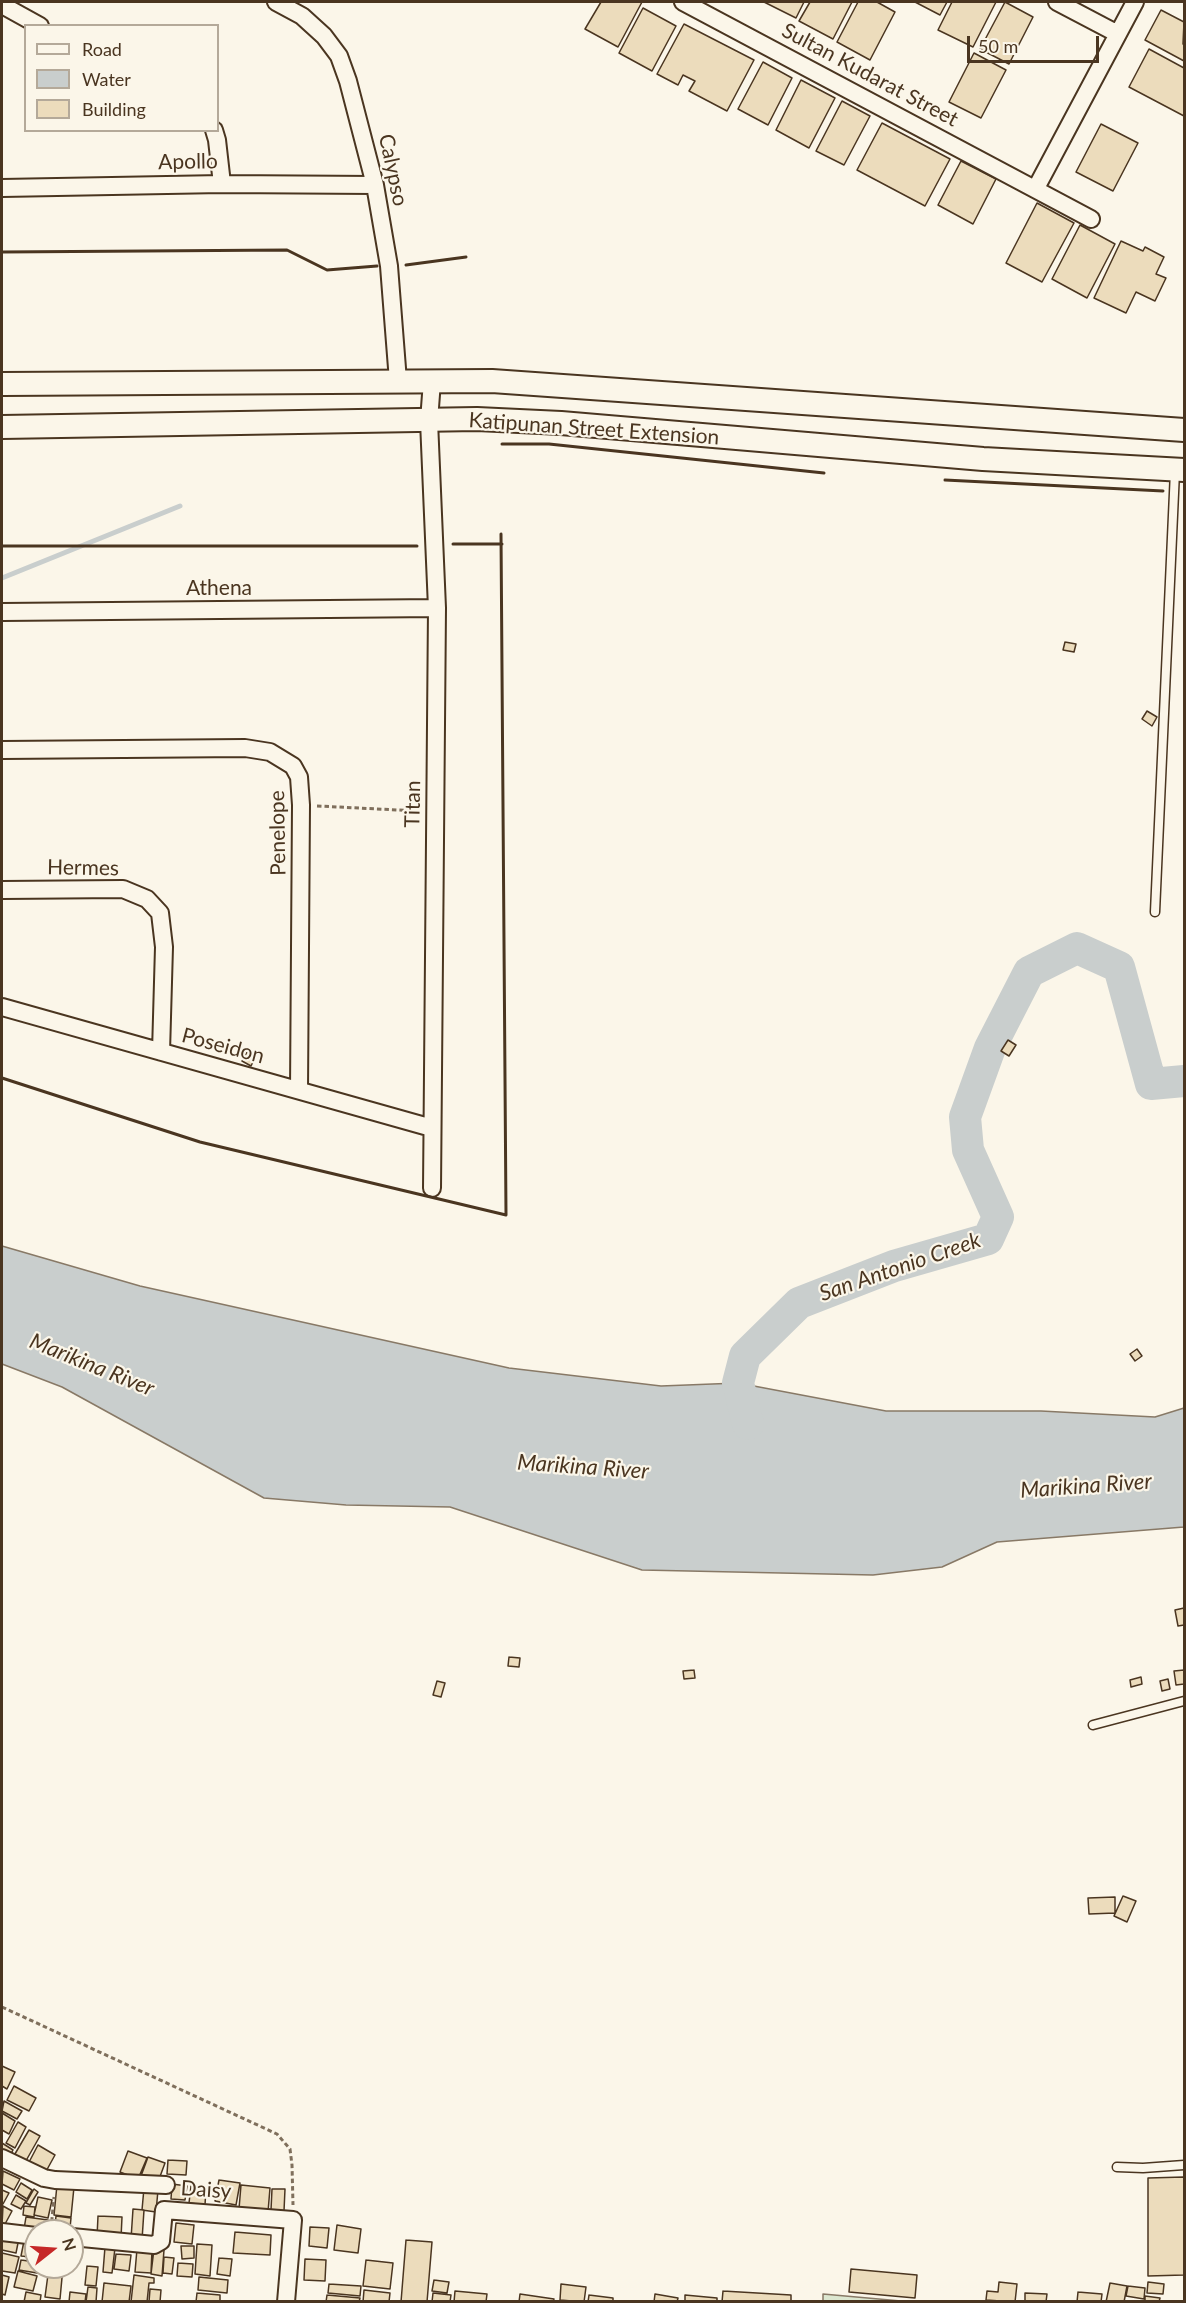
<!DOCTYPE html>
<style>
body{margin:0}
#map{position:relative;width:1186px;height:2303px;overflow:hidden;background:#fbf6e9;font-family:Lato,sans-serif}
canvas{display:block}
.frame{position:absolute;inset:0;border:3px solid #4a3520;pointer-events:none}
.legend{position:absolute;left:24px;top:24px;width:195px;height:108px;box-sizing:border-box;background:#fbf6e9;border:2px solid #b4a999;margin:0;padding:8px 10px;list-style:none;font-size:18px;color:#4a3520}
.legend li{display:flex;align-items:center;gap:12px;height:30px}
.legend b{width:30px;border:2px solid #b4a999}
.north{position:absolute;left:24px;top:2219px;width:60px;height:60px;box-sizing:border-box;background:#fbf6e9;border:2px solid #b4a999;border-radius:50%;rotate:73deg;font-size:16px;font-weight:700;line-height:24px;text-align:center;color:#4a3520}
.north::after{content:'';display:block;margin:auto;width:21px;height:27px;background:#c62828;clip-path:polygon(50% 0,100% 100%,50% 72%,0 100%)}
.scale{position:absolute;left:967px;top:36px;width:132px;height:27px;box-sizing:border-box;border:3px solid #4a3520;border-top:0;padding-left:8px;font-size:18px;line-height:21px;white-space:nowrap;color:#4a3520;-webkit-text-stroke:4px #fbf6e9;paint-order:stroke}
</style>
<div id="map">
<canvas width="1186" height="2303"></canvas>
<div class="frame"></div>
<ul class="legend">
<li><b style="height:8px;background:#fbf6e9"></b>Road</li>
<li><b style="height:16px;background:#c9cecd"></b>Water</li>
<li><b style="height:16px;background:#ecdcbc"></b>Building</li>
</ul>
<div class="north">N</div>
<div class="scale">50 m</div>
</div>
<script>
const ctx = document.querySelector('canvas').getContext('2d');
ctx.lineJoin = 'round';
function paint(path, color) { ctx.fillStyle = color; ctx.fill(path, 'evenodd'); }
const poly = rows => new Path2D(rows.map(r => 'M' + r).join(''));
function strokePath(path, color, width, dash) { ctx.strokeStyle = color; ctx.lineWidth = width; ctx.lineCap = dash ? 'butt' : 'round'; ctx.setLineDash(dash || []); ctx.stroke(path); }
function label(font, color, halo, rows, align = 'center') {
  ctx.font = font + ' Lato,sans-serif'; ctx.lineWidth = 4.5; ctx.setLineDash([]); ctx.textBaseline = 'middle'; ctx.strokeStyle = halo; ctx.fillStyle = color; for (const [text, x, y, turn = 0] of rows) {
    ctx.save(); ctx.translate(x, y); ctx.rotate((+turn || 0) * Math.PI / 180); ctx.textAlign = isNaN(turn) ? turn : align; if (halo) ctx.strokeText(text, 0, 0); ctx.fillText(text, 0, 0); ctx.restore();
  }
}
const green = poly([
 [823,2294,901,2301,823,2301,823,2294]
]);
const water = poly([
 [2,1246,140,1286,509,1368,661,1386,738,1383,886,1411,1041,1411,1155,1417,1184,1408,1184,1527,997,1542,942,1567,873,1575,642,1570,450,1507,346,1505,264,1498,62,1387,2,1364,2,1246]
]);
const stream = poly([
 [2,578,180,506]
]);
const river = poly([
 [748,1424,738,1383,745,1356,799,1303,894,1266,988,1239,998,1217,968,1150,965,1117,990,1048,1029,972,1077,948,1119,967,1151,1084,1184,1081]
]);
const building = poly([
 [601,2,642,2,618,47,585,29,601,2],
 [764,2,804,2,796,18,764,2],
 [810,2,852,2,833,39,799,21,810,2],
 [858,2,877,2,895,12,870,60,837,42,858,2],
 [915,2,947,2,940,15,915,2],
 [952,2,996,2,973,47,938,30,952,2],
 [1005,2,1033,17,1009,64,980,49,1005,2],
 [643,8,676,26,652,71,619,53,643,8],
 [1161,10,1184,22,1183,44,1184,45,1184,61,1145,40,1161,10],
 [684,24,754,60,727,111,689,91,695,81,683,75,678,85,657,74,684,24],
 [1149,49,1184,68,1184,116,1129,87,1149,49],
 [974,53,1006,70,981,118,949,102,974,53],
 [763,62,792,78,768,125,738,109,763,62],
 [801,80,835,98,809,148,776,130,801,80],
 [842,101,870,116,844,165,816,151,842,101],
 [882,123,950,159,925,206,857,170,882,123],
 [1101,124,1138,143,1113,191,1076,172,1101,124],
 [961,161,996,179,973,224,938,205,961,161],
 [1037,203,1074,223,1042,282,1006,263,1037,203],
 [1080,225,1115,244,1087,298,1052,279,1080,225],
 [1121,241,1143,251,1145,247,1164,257,1156,274,1166,278,1155,301,1136,292,1126,313,1094,298,1121,241],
 [1065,642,1076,644,1074,652,1063,650,1065,642],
 [1147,711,1157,717,1152,726,1142,719,1147,711],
 [1008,1040,1016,1045,1009,1056,1001,1051,1008,1040],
 [247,1052,255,1058,251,1066,242,1061,247,1052],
 [1137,1349,1142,1356,1135,1361,1130,1354,1137,1349],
 [1184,1608,1184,1625,1178,1626,1175,1610,1184,1608],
 [509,1657,520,1658,519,1667,508,1666,509,1657],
 [694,1670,695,1678,684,1679,683,1671,694,1670],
 [1184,1670,1184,1684,1176,1685,1174,1671,1184,1670],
 [1141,1677,1142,1684,1131,1687,1130,1680,1141,1677],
 [1168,1679,1170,1689,1162,1691,1160,1681,1168,1679],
 [437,1681,445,1683,441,1697,433,1695,437,1681],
 [1123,1896,1136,1901,1127,1922,1114,1916,1123,1896],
 [1115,1897,1115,1913,1089,1914,1088,1898,1115,1897],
 [2,2066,15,2072,7,2089,2,2086,2,2066],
 [14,2086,36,2098,29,2111,7,2100,14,2086],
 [4,2101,22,2111,17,2119,2,2111,4,2101],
 [2,2113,15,2121,9,2134,2,2130,2,2113],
 [18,2122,26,2127,15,2148,6,2143,18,2122],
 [29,2130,40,2136,23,2166,12,2159,29,2130],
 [2,2143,13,2150,8,2159,2,2155,2,2143],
 [38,2145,55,2155,44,2175,27,2166,38,2145],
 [128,2151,147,2158,138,2179,120,2172,128,2151],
 [148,2157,165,2163,158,2182,141,2176,148,2157],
 [168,2160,187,2161,186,2175,167,2174,168,2160],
 [3,2171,20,2179,14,2190,2,2184,3,2171],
 [1184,2177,1184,2275,1148,2276,1148,2178,1184,2177],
 [219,2180,240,2183,236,2205,215,2201,219,2180],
 [21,2183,32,2190,27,2199,16,2192,21,2183],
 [172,2184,187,2186,185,2200,171,2199,172,2184],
 [57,2185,74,2187,71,2217,54,2215,57,2185],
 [241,2185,270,2188,268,2212,239,2209,241,2185],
 [191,2186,206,2188,205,2205,189,2203,191,2186],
 [144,2188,158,2190,156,2212,142,2210,144,2188],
 [34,2189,38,2192,30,2205,26,2203,34,2189],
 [272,2189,285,2189,284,2211,271,2210,272,2189],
 [2,2190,9,2193,3,2204,2,2203,2,2190],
 [16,2195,26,2201,21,2209,11,2204,16,2195],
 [38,2197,52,2200,48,2218,34,2215,38,2197],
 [3,2206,12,2211,4,2226,2,2225,3,2206],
 [24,2206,35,2207,34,2217,23,2215,24,2206],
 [133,2209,144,2210,142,2240,131,2239,133,2209],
 [56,2216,71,2218,70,2228,55,2226,56,2216],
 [98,2216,122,2217,121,2238,97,2237,98,2216],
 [26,2217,48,2220,46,2231,24,2229,26,2217],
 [176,2223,194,2225,192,2244,174,2242,176,2223],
 [337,2225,361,2229,358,2253,334,2250,337,2225],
 [310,2227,329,2228,327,2248,309,2246,310,2227],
 [235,2232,271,2235,270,2255,233,2253,235,2232],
 [2,2235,19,2238,16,2253,2,2250,2,2235],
 [406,2240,432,2242,427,2302,401,2302,406,2240],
 [24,2241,32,2243,30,2257,21,2256,24,2241],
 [197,2244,212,2245,210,2276,195,2274,197,2244],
 [181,2246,194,2246,194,2258,182,2259,181,2246],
 [105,2247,115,2248,112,2273,103,2272,105,2247],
 [137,2249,152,2250,151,2273,135,2272,137,2249],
 [154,2249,164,2250,162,2276,151,2274,154,2249],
 [2,2253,19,2257,15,2273,2,2271,2,2253],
 [116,2254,131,2255,129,2271,114,2269,116,2254],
 [164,2257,174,2258,172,2274,163,2273,164,2257],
 [219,2258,232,2259,230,2276,217,2274,219,2258],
 [305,2259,326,2260,325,2281,304,2280,305,2259],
 [21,2260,36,2262,36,2267,44,2267,43,2274,19,2270,21,2260],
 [366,2260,393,2263,390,2289,363,2286,366,2260],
 [178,2263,193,2264,192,2277,177,2276,178,2263],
 [87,2266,98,2267,96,2286,85,2285,87,2266],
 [49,2267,63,2267,60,2299,45,2297,49,2267],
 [851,2269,917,2275,915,2298,849,2292,851,2269],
 [18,2271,37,2276,33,2291,14,2287,18,2271],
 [2,2275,9,2277,5,2295,2,2294,2,2275],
 [134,2275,154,2278,154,2283,149,2283,147,2302,131,2302,134,2275],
 [199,2277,228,2280,227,2293,198,2290,199,2277],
 [434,2280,449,2282,447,2293,432,2291,434,2280],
 [999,2282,1017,2284,1015,2302,986,2300,987,2291,998,2292,999,2282],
 [1148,2282,1164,2284,1163,2294,1147,2293,1148,2282],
 [104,2283,131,2286,129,2302,102,2302,104,2283],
 [1110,2283,1127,2286,1124,2302,1106,2302,1110,2283],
 [329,2284,361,2286,360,2296,328,2293,329,2284],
 [561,2284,586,2287,584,2302,560,2300,561,2284],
 [1128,2286,1145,2288,1144,2299,1126,2296,1128,2286],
 [88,2287,97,2288,96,2302,86,2302,88,2287],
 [150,2289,161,2290,160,2302,149,2302,150,2289],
 [364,2290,390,2293,389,2302,363,2302,364,2290],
 [455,2291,487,2294,486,2302,454,2302,455,2291],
 [723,2291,791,2295,791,2302,722,2302,723,2291],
 [26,2292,41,2295,40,2302,24,2302,26,2292],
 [70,2292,86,2294,85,2302,69,2302,70,2292],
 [1078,2292,1102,2294,1101,2302,1077,2302,1078,2292],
 [197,2293,220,2295,220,2302,196,2302,197,2293],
 [433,2293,451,2295,450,2302,432,2302,433,2293],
 [1025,2293,1047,2294,1046,2302,1025,2302,1025,2293],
 [520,2294,554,2299,553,2302,519,2302,520,2294],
 [655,2294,678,2298,677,2302,654,2302,655,2294],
 [327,2295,360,2298,359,2302,326,2302,327,2295],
 [589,2295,613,2298,613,2302,588,2302,589,2295],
 [685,2295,717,2298,717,2302,685,2302,685,2295],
 [1145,2296,1160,2298,1159,2302,1145,2302,1145,2296]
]);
const path = poly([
 [317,806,418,811],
 [2,2007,277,2134,290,2149,292,2165,293,2205],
 [51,2229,54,2197]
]);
const lane = poly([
 [1155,912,1175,471],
 [1093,1725,1184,1701],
 [1117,2167,1143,2168,1184,2165]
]);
const street = poly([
 [276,2,302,16,324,36,339,56,348,81,375,185,389,266,398,381],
 [683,2,1091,219],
 [1057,2,1118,34],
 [2,5,40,26],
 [214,130,217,140,222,184],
 [2,188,222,184,375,185],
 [1036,188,1135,2],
 [432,381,429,421,437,608,432,1188],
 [2,612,437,608],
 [2,750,245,748,270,752,293,766,299,777,301,805,299,1090],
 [2,890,123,889,147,899,160,913,164,947,161,1052],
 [2,1007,432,1128],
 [2,2158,44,2178,55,2180,166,2185],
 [2,2232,36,2236],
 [72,2237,154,2245,161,2241,164,2210,293,2220,286,2302]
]);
const secondary = poly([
 [2,384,492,381,1184,430],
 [2,427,477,419,561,423,983,459,1184,470]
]);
const wall = poly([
 [2,252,287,250,327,270,377,266],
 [406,265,466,257],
 [502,444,549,444,824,473],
 [945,480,1163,491],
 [453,544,502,544],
 [2,546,417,546],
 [2,1078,200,1142,506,1215,501,534]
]);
const streetNames = [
 ["Sultan Kudarat Street",870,75,28],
 ["Apollo",188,162,-1],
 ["Calypso",393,170,78],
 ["Katipunan Street Extension",594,429,4],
 ["Athena",219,588],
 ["Titan",413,804,-89],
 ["Penelope",278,833,-91],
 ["Hermes",83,868,1],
 ["Poseidon",223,1046,15],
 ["Daisy",206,2190,4]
];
const waterNames = [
 ["San Antonio Creek",900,1267,-19],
 ["Marikina River",92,1365,22],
 ["Marikina River",583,1467,4],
 ["Marikina River",1086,1486,-4]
];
paint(green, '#dce7d0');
strokePath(green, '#887966', 1.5);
paint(water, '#c9cecd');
strokePath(water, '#887966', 1.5);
strokePath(stream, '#c9cecd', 5);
strokePath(river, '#c9cecd', 32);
paint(building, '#ecdcbc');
strokePath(building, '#4a3520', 1.5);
strokePath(lane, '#4a3520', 11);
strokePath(street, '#4a3520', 20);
strokePath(secondary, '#4a3520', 26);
strokePath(path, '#7f6f5c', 3, [4.5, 3]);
strokePath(lane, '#fbf6e9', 8);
strokePath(street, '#fbf6e9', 16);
strokePath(secondary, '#fbf6e9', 22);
strokePath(wall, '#4a3520', 3);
label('21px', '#4a3520', '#fbf6e9', streetNames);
label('italic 22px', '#4a3520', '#fbf6e9', waterNames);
</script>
